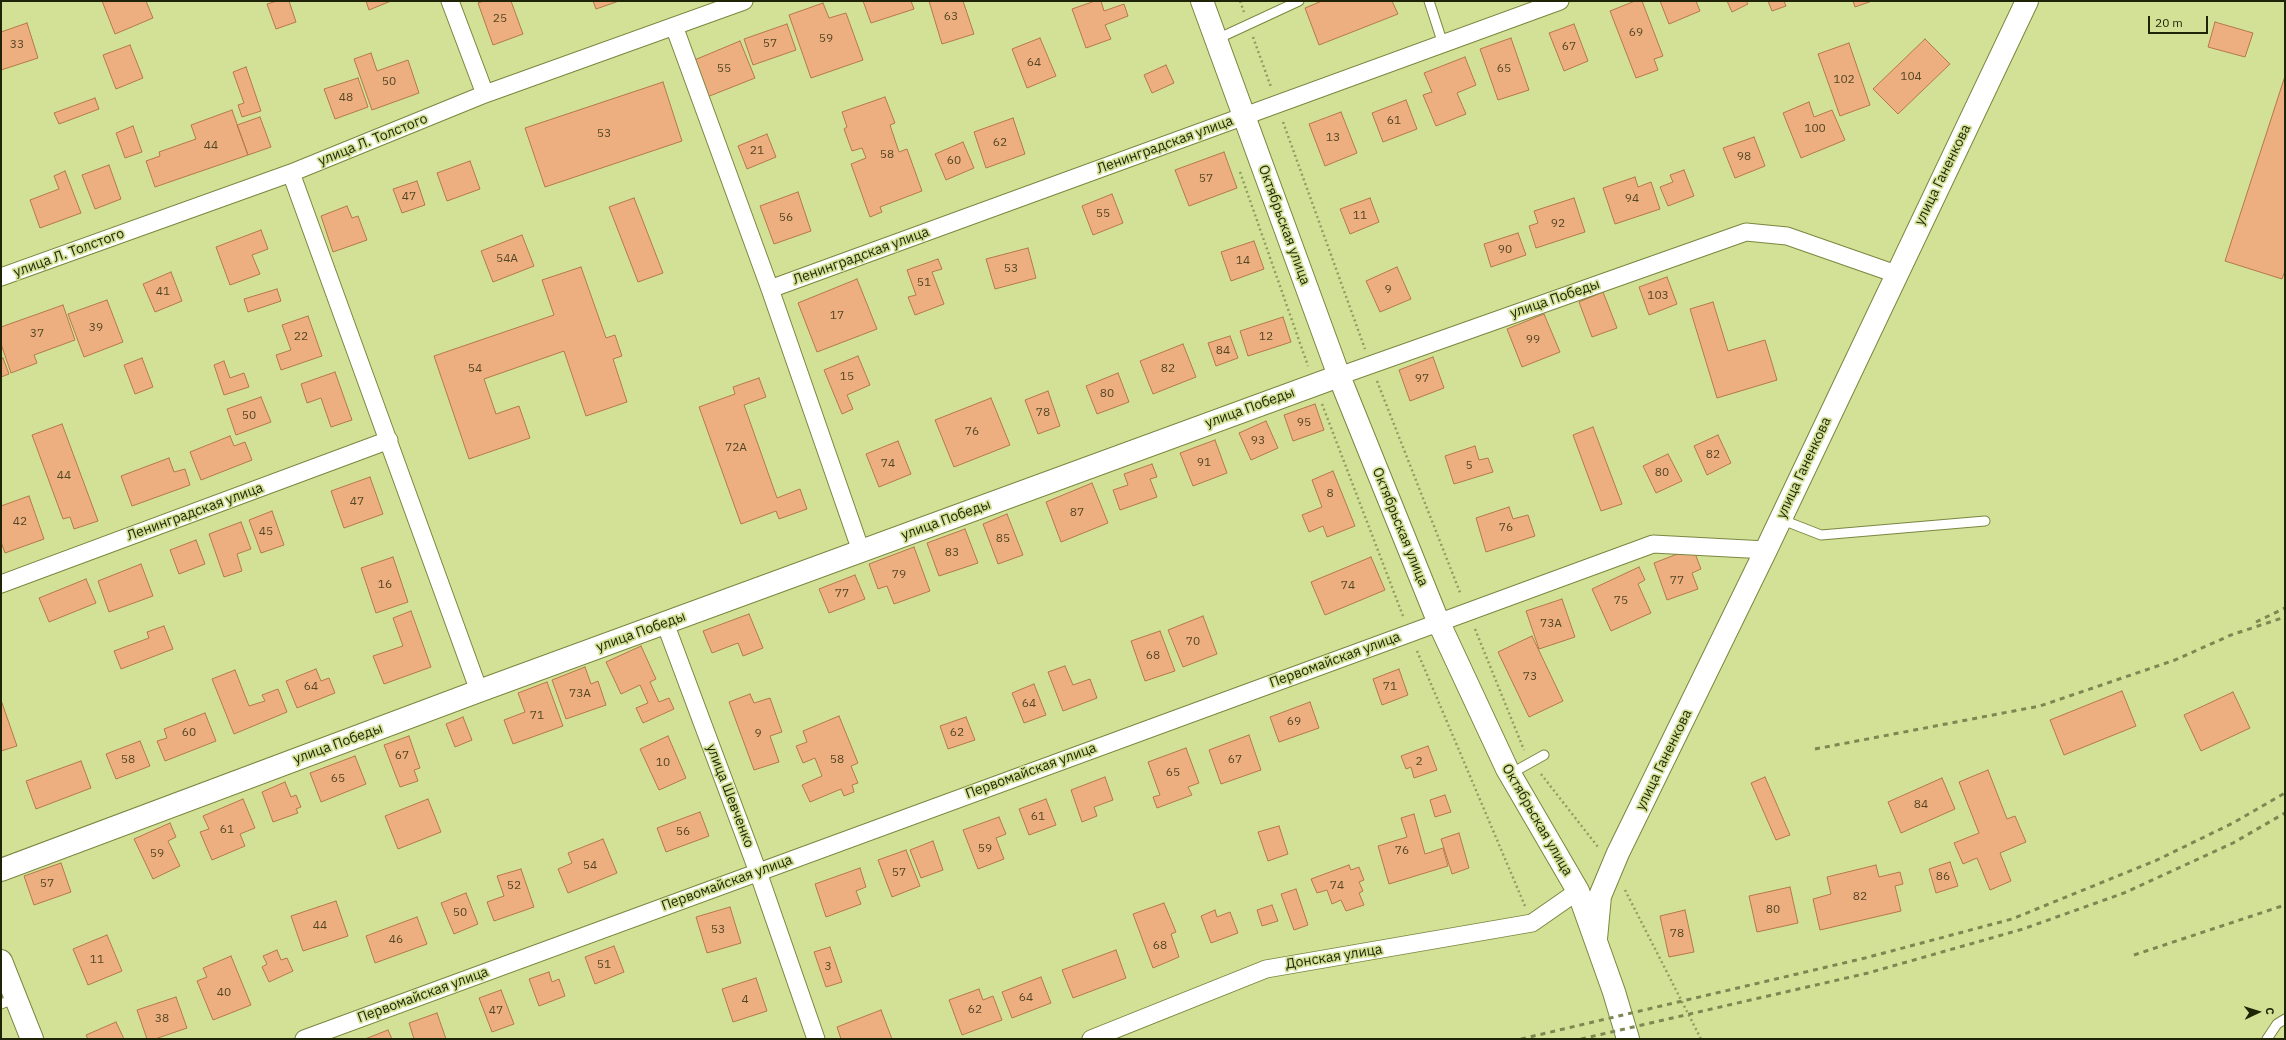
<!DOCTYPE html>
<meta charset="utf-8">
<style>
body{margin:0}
#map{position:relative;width:2286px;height:1040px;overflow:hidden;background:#d3e197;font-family:"IBM Plex Sans",sans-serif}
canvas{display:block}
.frame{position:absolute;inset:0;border:2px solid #1f2406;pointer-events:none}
.north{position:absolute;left:2238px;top:992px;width:40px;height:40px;-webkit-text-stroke:3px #d3e197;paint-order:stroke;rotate:86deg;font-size:11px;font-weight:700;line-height:16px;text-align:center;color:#1f2406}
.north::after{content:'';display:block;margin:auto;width:14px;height:18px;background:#1f2406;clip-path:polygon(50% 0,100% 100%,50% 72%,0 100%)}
.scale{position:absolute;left:2148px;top:16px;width:60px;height:18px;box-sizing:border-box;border:2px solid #1f2406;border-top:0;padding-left:5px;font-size:12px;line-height:14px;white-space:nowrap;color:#1f2406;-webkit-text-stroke:3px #d3e197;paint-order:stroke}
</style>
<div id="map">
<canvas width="2286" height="1040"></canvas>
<div class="frame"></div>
<div class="north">С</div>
<div class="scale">20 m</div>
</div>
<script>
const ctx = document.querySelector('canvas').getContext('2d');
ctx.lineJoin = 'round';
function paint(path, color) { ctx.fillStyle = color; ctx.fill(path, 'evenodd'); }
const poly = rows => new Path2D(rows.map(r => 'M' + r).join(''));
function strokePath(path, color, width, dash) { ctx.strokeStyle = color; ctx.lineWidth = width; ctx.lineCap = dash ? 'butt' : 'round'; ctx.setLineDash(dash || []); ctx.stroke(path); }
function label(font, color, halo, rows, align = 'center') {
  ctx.font = font + ' "IBM Plex Sans",sans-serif'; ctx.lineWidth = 3.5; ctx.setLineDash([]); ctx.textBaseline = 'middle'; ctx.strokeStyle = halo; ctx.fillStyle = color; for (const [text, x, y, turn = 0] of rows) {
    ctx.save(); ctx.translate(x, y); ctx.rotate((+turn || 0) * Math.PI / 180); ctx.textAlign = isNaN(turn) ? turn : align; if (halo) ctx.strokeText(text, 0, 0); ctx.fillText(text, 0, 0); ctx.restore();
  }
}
const building = poly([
 [102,1,146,1,153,18,115,34,102,1],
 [277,1,289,1,296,22,276,29,267,4,277,1],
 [366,1,391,1,369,10,366,1],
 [484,1,511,1,523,34,493,45,478,3,484,1],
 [593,1,619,1,596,9,593,1],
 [863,1,911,1,914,9,871,23,863,1],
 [929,1,963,1,974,34,942,44,929,1],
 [1095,1,1101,1,1104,11,1124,4,1128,16,1105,25,1111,39,1086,48,1072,9,1095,1],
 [1322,1,1392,1,1398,14,1319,45,1305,8,1322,1],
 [1635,1,1642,1,1663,56,1654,59,1658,70,1636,78,1610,11,1635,1],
 [1660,1,1696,1,1700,11,1669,24,1660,1],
 [1727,1,1746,1,1748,4,1732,12,1727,1],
 [1768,1,1784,1,1786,6,1772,11,1768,1],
 [1853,1,1872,1,1855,7,1853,1],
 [823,3,829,18,846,13,863,60,811,78,789,15,823,3],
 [2215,22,2253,33,2245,57,2208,47,2215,22],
 [27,23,38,58,1,70,1,32,27,23],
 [787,24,796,50,753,65,744,39,787,24],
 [1574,24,1588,61,1564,71,1549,33,1574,24],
 [1040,38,1056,76,1027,88,1012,49,1040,38],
 [1511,38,1529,90,1498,100,1480,49,1511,38],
 [1925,39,1950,64,1898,114,1873,89,1925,39],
 [740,41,755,78,707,97,692,61,740,41],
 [1849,43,1870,105,1840,116,1818,54,1849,43],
 [130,45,143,78,116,89,103,55,130,45],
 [371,53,377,71,408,60,419,93,372,110,354,59,371,53],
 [1465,57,1476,85,1457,93,1466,114,1436,126,1423,95,1432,92,1424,73,1465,57],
 [1166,65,1174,83,1152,93,1144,75,1166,65],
 [246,67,261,111,242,117,238,105,244,103,233,72,246,67],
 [2285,76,2285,271,2282,279,2225,261,2285,76],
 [358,78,368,107,335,119,324,89,358,78],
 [663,82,682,141,545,187,525,128,663,82],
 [885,97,895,123,890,125,899,152,907,149,922,191,880,207,882,212,870,217,851,164,866,158,862,148,852,151,844,129,847,127,842,112,885,97],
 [95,98,99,109,59,124,54,113,95,98],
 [1406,100,1417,129,1383,142,1372,113,1406,100],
 [1809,102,1814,117,1832,110,1845,140,1801,158,1783,113,1809,102],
 [232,110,248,155,155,187,146,161,160,156,159,152,196,139,191,125,232,110],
 [1341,112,1357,153,1325,166,1309,124,1341,112],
 [260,117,271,147,248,155,237,125,260,117],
 [1013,118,1025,154,986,168,974,132,1013,118],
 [133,126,142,152,125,158,116,133,133,126],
 [767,134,776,157,747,169,738,146,767,134],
 [1754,137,1765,166,1735,178,1723,148,1754,137],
 [963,142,974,168,946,180,935,154,963,142],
 [1224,152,1237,188,1189,206,1175,170,1224,152],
 [470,161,480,189,447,201,437,173,470,161],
 [109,165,121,199,95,209,82,175,109,165],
 [1684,170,1694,196,1668,206,1660,187,1673,182,1670,175,1684,170],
 [65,171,81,213,40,228,30,200,59,189,54,176,65,171],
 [1635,177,1638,187,1651,182,1660,209,1615,224,1603,188,1635,177],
 [417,181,425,205,402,213,393,189,417,181],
 [798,192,811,231,774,244,760,206,798,192],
 [1112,194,1123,223,1093,235,1082,206,1112,194],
 [634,198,663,273,638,282,609,207,634,198],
 [1370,198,1379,222,1350,234,1340,209,1370,198],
 [1574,198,1585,232,1536,248,1529,226,1538,223,1534,211,1574,198],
 [347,206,352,218,358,216,367,240,333,252,321,216,347,206],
 [261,230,268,249,252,255,260,274,230,285,216,247,261,230],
 [1518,233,1526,255,1491,267,1484,244,1518,233],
 [522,235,534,266,493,282,481,251,522,235],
 [1254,241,1264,269,1231,281,1221,252,1254,241],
 [1028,248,1036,278,995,289,986,259,1028,248],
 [938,259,942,269,932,272,944,304,915,315,908,297,916,295,907,270,938,259],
 [581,267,606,338,615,335,622,356,613,359,627,402,586,416,564,351,484,379,496,414,519,406,530,438,469,459,434,356,554,315,542,280,581,267],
 [1397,267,1411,299,1380,312,1366,281,1397,267],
 [171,272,182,301,155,312,143,284,171,272],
 [1667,277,1677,304,1649,315,1639,287,1667,277],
 [857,279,877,329,817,352,798,303,857,279],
 [277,289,281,301,248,312,244,299,277,289],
 [1603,292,1617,328,1592,337,1579,302,1603,292],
 [107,300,123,342,84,357,68,314,107,300],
 [1713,302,1728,351,1765,340,1777,380,1717,398,1690,309,1713,302],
 [63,305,75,340,34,355,37,363,11,373,1,344,1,327,63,305],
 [1544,314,1560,352,1522,367,1507,329,1544,314],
 [308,316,322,356,281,370,276,355,291,350,282,325,308,316],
 [1283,317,1291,342,1248,356,1240,331,1283,317],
 [1230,336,1238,358,1216,366,1208,343,1230,336],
 [1183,344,1196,377,1153,394,1140,361,1183,344],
 [858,356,870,385,847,395,853,409,842,414,824,370,858,356],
 [1433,357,1444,388,1410,401,1399,370,1433,357],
 [3,358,9,374,1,377,1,359,3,358],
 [142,358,153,387,135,394,124,365,142,358],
 [224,361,230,378,244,373,249,387,224,395,214,365,224,361],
 [335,372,352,420,331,427,321,398,307,403,301,384,335,372],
 [1118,373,1129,402,1097,414,1086,386,1118,373],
 [759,378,766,397,744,405,777,498,800,489,807,509,779,519,776,511,741,524,699,407,735,394,733,387,759,378],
 [1048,391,1060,426,1038,434,1025,400,1048,391],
 [261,397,271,422,236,435,227,409,261,397],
 [991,398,1010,445,954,467,935,420,991,398],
 [1315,404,1324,430,1293,441,1284,415,1315,404],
 [1266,421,1278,448,1251,460,1239,433,1266,421],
 [62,424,98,521,74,529,70,517,63,519,32,435,62,424],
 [1593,427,1622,504,1601,511,1573,435,1593,427],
 [1718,435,1731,463,1707,475,1694,446,1718,435],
 [230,436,234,446,245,442,252,460,201,480,190,452,230,436],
 [1215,440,1227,473,1193,486,1180,453,1215,440],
 [898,441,911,474,879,487,866,454,898,441],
 [1475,446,1479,460,1488,458,1493,472,1454,484,1445,456,1475,446],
 [1668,454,1682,481,1656,493,1643,466,1668,454],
 [169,458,174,472,185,469,190,485,132,506,121,476,169,458],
 [1152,464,1157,477,1150,479,1157,497,1120,510,1113,490,1128,485,1124,474,1152,464],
 [1333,471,1355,526,1327,537,1323,526,1309,532,1302,515,1322,507,1312,480,1333,471],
 [370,477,383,514,344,528,331,491,370,477],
 [1092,483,1108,523,1061,542,1046,502,1092,483],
 [29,496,44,539,5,553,1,542,1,506,29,496],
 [1509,507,1513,519,1528,515,1535,536,1486,552,1476,518,1509,507],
 [272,511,284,545,261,553,249,520,272,511],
 [1007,514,1023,555,998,564,983,524,1007,514],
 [241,522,251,549,237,554,242,571,224,577,209,534,241,522],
 [965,529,978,563,939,576,927,543,965,529],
 [196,540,205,564,179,574,170,550,196,540],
 [914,547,930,591,894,604,887,586,878,589,869,564,914,547],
 [1693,548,1701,569,1692,573,1698,589,1667,600,1654,563,1693,548],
 [393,557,408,602,376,613,361,568,393,557],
 [1371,557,1385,590,1325,615,1311,582,1371,557],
 [141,564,153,596,109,612,98,581,141,564],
 [1639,567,1645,580,1638,584,1651,613,1611,631,1592,589,1639,567],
 [855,575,865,599,829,613,819,589,855,575],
 [86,579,96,603,49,622,39,598,86,579],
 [1562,599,1575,637,1539,649,1526,611,1562,599],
 [411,611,431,667,384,684,373,656,403,646,393,618,411,611],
 [749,614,763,648,743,656,738,643,712,653,703,631,749,614],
 [1203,616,1217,654,1183,667,1168,630,1203,616],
 [164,626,173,649,121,669,114,651,149,638,147,632,164,626],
 [1160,631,1175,671,1145,681,1131,641,1160,631],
 [1532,636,1563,701,1529,717,1498,652,1532,636],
 [641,646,656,679,650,682,659,702,669,698,674,709,643,723,636,708,648,703,640,685,621,694,606,662,641,646],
 [1065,666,1073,685,1090,679,1097,698,1063,711,1048,672,1065,666],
 [585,667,591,684,598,681,606,705,566,719,552,680,585,667],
 [316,669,321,681,329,678,335,693,297,708,286,681,316,669],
 [1399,669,1408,695,1382,705,1373,679,1399,669],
 [235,670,249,706,265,701,262,695,278,689,287,712,234,734,212,679,235,670],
 [547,682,563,726,513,744,504,720,525,712,518,693,547,682],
 [1034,684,1046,715,1024,723,1012,693,1034,684],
 [2122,691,2136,726,2064,755,2050,720,2122,691],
 [2233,692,2250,728,2201,751,2184,715,2233,692],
 [750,694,754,703,770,698,782,732,770,736,779,762,754,770,729,702,750,694],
 [1,700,17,746,1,751,1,700],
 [1310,702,1319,728,1279,742,1270,717,1310,702],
 [205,713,216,741,165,761,157,741,167,738,164,729,205,713],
 [839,716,858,763,851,766,858,783,852,785,854,792,844,796,841,789,810,802,802,785,822,776,815,758,803,763,796,746,807,742,803,731,839,716],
 [463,717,472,740,455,747,446,724,463,717],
 [966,717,975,740,948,749,940,726,966,717],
 [1249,735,1261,770,1221,784,1209,750,1249,735],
 [409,736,420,768,414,770,418,781,400,787,384,745,409,736],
 [668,736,686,778,659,790,640,749,668,736],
 [140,741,150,766,116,779,106,754,140,741],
 [1428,746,1437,770,1414,778,1411,767,1406,769,1401,756,1428,746],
 [1186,748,1199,783,1188,787,1192,795,1157,808,1153,797,1160,795,1148,762,1186,748],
 [355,756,366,784,321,802,310,773,355,756],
 [81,761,91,788,36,809,26,781,81,761],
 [1988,770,2007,819,2015,816,2026,842,2000,853,2011,881,1990,890,1977,858,1963,864,1954,843,1979,833,1959,782,1988,770],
 [1105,777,1113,800,1094,807,1097,816,1082,822,1071,790,1105,777],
 [1765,777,1790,835,1776,840,1751,783,1765,777],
 [1942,778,1955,809,1901,833,1888,802,1942,778],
 [285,782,291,797,296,795,301,807,296,809,298,813,273,822,262,792,285,782],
 [1445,795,1451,812,1435,817,1430,800,1445,795],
 [243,799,255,828,240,834,245,846,212,860,200,832,209,829,203,816,243,799],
 [428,799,441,832,398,849,385,816,428,799],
 [1046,799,1056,825,1029,835,1019,809,1046,799],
 [700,812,709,836,666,852,657,828,700,812],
 [1414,814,1425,854,1443,848,1448,866,1389,884,1378,846,1407,837,1401,818,1414,814],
 [999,817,1006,834,996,838,1004,859,978,869,963,830,999,817],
 [170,823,176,837,168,841,180,866,153,879,134,839,170,823],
 [1279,826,1288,854,1268,861,1258,832,1279,826],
 [1459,833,1469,868,1452,874,1441,839,1459,833],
 [603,839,617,873,568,893,558,869,572,863,568,853,603,839],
 [933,841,943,870,921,878,910,850,933,841],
 [906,850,920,886,892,897,878,860,906,850],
 [1950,862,1958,886,1936,893,1929,869,1950,862],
 [61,863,71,892,34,905,24,876,61,863],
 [1349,865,1351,870,1359,867,1364,880,1359,882,1363,891,1359,893,1364,905,1346,911,1341,900,1332,904,1327,890,1317,893,1311,879,1349,865],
 [1876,865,1879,877,1900,872,1903,884,1895,886,1901,911,1820,930,1813,899,1831,894,1827,877,1876,865],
 [860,868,866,887,856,891,861,904,826,917,815,884,860,868],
 [521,869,534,907,494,921,487,902,504,896,497,876,521,869],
 [1790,887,1798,923,1757,932,1749,896,1790,887],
 [1296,889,1308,925,1294,930,1281,894,1296,889],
 [466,893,478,924,454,934,441,903,466,893],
 [336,901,348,936,303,951,291,916,336,901],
 [1164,903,1176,932,1171,934,1179,957,1153,968,1133,914,1164,903],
 [1272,905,1278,921,1262,926,1257,910,1272,905],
 [730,907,741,943,707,953,696,917,730,907],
 [1215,910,1217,917,1230,912,1238,933,1211,943,1201,916,1215,910],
 [1685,910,1694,952,1669,957,1660,916,1685,910],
 [417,917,427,944,375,963,366,936,417,917],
 [107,935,122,971,88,985,73,949,107,935],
 [614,946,624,972,595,984,585,957,614,946],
 [830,947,842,982,826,987,814,952,830,947],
 [277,950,281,960,287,958,293,971,269,982,262,967,267,964,263,956,277,950],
 [1116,950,1126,978,1073,998,1062,970,1116,950],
 [231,956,251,1005,213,1020,197,981,207,977,203,968,231,956],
 [549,972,552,982,559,979,565,996,539,1006,529,979,549,972],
 [1041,977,1051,1003,1012,1018,1002,992,1041,977],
 [756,978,767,1011,733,1022,722,989,756,978],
 [979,989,983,1000,993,996,1002,1020,962,1035,949,1000,979,989],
 [501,990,514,1024,492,1032,479,998,501,990],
 [176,997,187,1028,155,1039,147,1039,137,1010,176,997],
 [881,1010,892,1039,841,1039,837,1027,881,1010],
 [437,1013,446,1039,414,1039,409,1023,437,1013],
 [116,1022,124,1039,88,1039,86,1035,116,1022],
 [388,1030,392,1039,365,1039,388,1030]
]);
const path = poly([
 [1240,1,1244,12],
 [1253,37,1271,87],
 [1283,122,1365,349],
 [1240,172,1308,366],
 [1377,381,1461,595],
 [1322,404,1403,616],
 [1475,629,1524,750],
 [1417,651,1525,906],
 [1541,774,1598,847],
 [1625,890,1701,1039]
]);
const service = poly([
 [1429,1,1443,44],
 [1217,39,1299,1],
 [1780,519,1821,535,1985,521],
 [1510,774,1544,755],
 [1,1004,16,998],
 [2267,1039,2277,1024,2285,1019]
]);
const minor = poly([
 [450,1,485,94],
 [674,26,770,289,861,551],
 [291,173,479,691],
 [1,277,291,173,485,94,744,1],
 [770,289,1560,1],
 [1339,376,1746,232,1787,236,1896,274],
 [1,584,389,440],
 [665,623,758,872,816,1039],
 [304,1039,1653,544,1766,550],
 [1091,1039,1266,969,1532,923,1578,891]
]);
const tertiary = poly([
 [1,870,479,691,1339,376],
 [1596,939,1600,896,1618,853,1766,550,2027,1],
 [1,961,32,1039]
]);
const secondary = poly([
 [1202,1,1339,376,1438,621,1507,769,1578,891,1614,992,1628,1039]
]);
const rail = poly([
 [2256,622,2285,608],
 [1815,749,2040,706,2175,660,2231,635,2285,617],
 [2134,955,2285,905],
 [1521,1039,1865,958,2012,919,2157,860,2233,823,2285,793],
 [1581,1039,1868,973,2023,929,2124,893,2233,843,2285,813]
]);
const numberNames = [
 ["63",951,17],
 ["25",500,19],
 ["69",1636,33],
 ["59",826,39],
 ["57",770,44],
 ["33",17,45],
 ["67",1569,47],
 ["64",1034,63],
 ["55",724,69],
 ["65",1504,69],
 ["104",1911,77],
 ["102",1844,80],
 ["50",389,82],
 ["48",346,98],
 ["61",1394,121],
 ["100",1815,129],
 ["53",604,134],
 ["13",1333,138],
 ["62",1000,143],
 ["44",211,146],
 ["21",757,151],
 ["58",887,155],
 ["98",1744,157],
 ["60",954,161],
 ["57",1206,179],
 ["47",409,197],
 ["94",1632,199],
 ["55",1103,214],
 ["11",1360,216],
 ["56",786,218],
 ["92",1558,224],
 ["90",1505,250],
 ["54А",507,259],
 ["14",1243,261],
 ["53",1011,269],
 ["51",924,283],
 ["9",1388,290],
 ["41",163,292],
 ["103",1658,296],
 ["17",837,316],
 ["39",96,328],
 ["37",37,334],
 ["22",301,337],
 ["12",1266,337],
 ["99",1533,340],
 ["84",1223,351],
 ["54",475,369],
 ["82",1168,369],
 ["15",847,377],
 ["97",1422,379],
 ["80",1107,394],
 ["78",1043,413],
 ["50",249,416],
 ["95",1304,423],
 ["76",972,432],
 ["93",1258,441],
 ["72А",736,448],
 ["82",1713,455],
 ["91",1204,463],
 ["74",888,464],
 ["5",1469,466],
 ["80",1662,473],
 ["44",64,476],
 ["8",1330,494],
 ["47",357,502],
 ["87",1077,513],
 ["42",20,522],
 ["76",1506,528],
 ["45",266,532],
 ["85",1003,539],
 ["83",952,553],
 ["79",899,575],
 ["77",1677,581],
 ["16",385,585],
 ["74",1348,586],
 ["77",842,594],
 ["75",1621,601],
 ["73А",1551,624],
 ["70",1193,642],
 ["68",1153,656],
 ["73",1530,677],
 ["64",311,687],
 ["71",1390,687],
 ["73А",580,694],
 ["64",1029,704],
 ["71",537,716],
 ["69",1294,722],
 ["60",189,733],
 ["62",957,733],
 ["9",758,734],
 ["67",402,756],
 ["58",128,760],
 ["58",837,760],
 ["67",1235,760],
 ["2",1419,762],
 ["10",663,763],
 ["65",1173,773],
 ["65",338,779],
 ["84",1921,805],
 ["61",1038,817],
 ["61",227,830],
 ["56",683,832],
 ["59",985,849],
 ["76",1402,851],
 ["59",157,854],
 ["54",590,866],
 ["57",899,873],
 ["86",1943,877],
 ["57",47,884],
 ["52",514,886],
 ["74",1337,886],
 ["82",1860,897],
 ["80",1773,910],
 ["50",460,913],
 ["44",320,926],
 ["53",718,930],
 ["78",1677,934],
 ["46",396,940],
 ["68",1160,946],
 ["11",97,960],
 ["51",604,965],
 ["3",828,967],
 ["40",224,993],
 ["64",1026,998],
 ["4",745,1000],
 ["62",975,1010],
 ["47",496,1011],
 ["38",162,1019]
];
const streetNames = [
 ["улица Л. Толстого",373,140,-22],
 ["Ленинградская улица",1165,145,-20],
 ["улица Ганенкова",1943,175,-64],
 ["Октябрьская улица",1284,225,70],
 ["улица Л. Толстого",69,253,-20],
 ["Ленинградская улица",861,256,-20],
 ["улица Победы",1555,299,-19],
 ["улица Победы",1250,408,-20],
 ["улица Ганенкова",1804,468,-65],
 ["Ленинградская улица",195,512,-20],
 ["улица Победы",946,520,-20],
 ["Октябрьская улица",1400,527,68],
 ["улица Победы",641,632,-20],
 ["Первомайская улица",1335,660,-20],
 ["улица Победы",338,744,-20],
 ["улица Ганенкова",1664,760,-64],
 ["Первомайская улица",1031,771,-20],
 ["улица Шевченко",730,796,69],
 ["Октябрьская улица",1537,820,60],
 ["Первомайская улица",727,883,-20],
 ["Донская улица",1334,957,-9],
 ["Первомайская улица",423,995,-20]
];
paint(building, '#eeaf80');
strokePath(building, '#b4784a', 1);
strokePath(service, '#7a863f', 11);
strokePath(minor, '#7a863f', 19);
strokePath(tertiary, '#7a863f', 24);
strokePath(secondary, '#7a863f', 24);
strokePath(path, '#919c62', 2.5, [2, 3]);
strokePath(service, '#fff', 9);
strokePath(minor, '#fff', 17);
strokePath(tertiary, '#fff', 22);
strokePath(secondary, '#fff', 22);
strokePath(rail, '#7e8752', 3, [5, 5]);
label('12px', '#534724', null, numberNames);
label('14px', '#1f2406', '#d3e197', streetNames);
</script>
